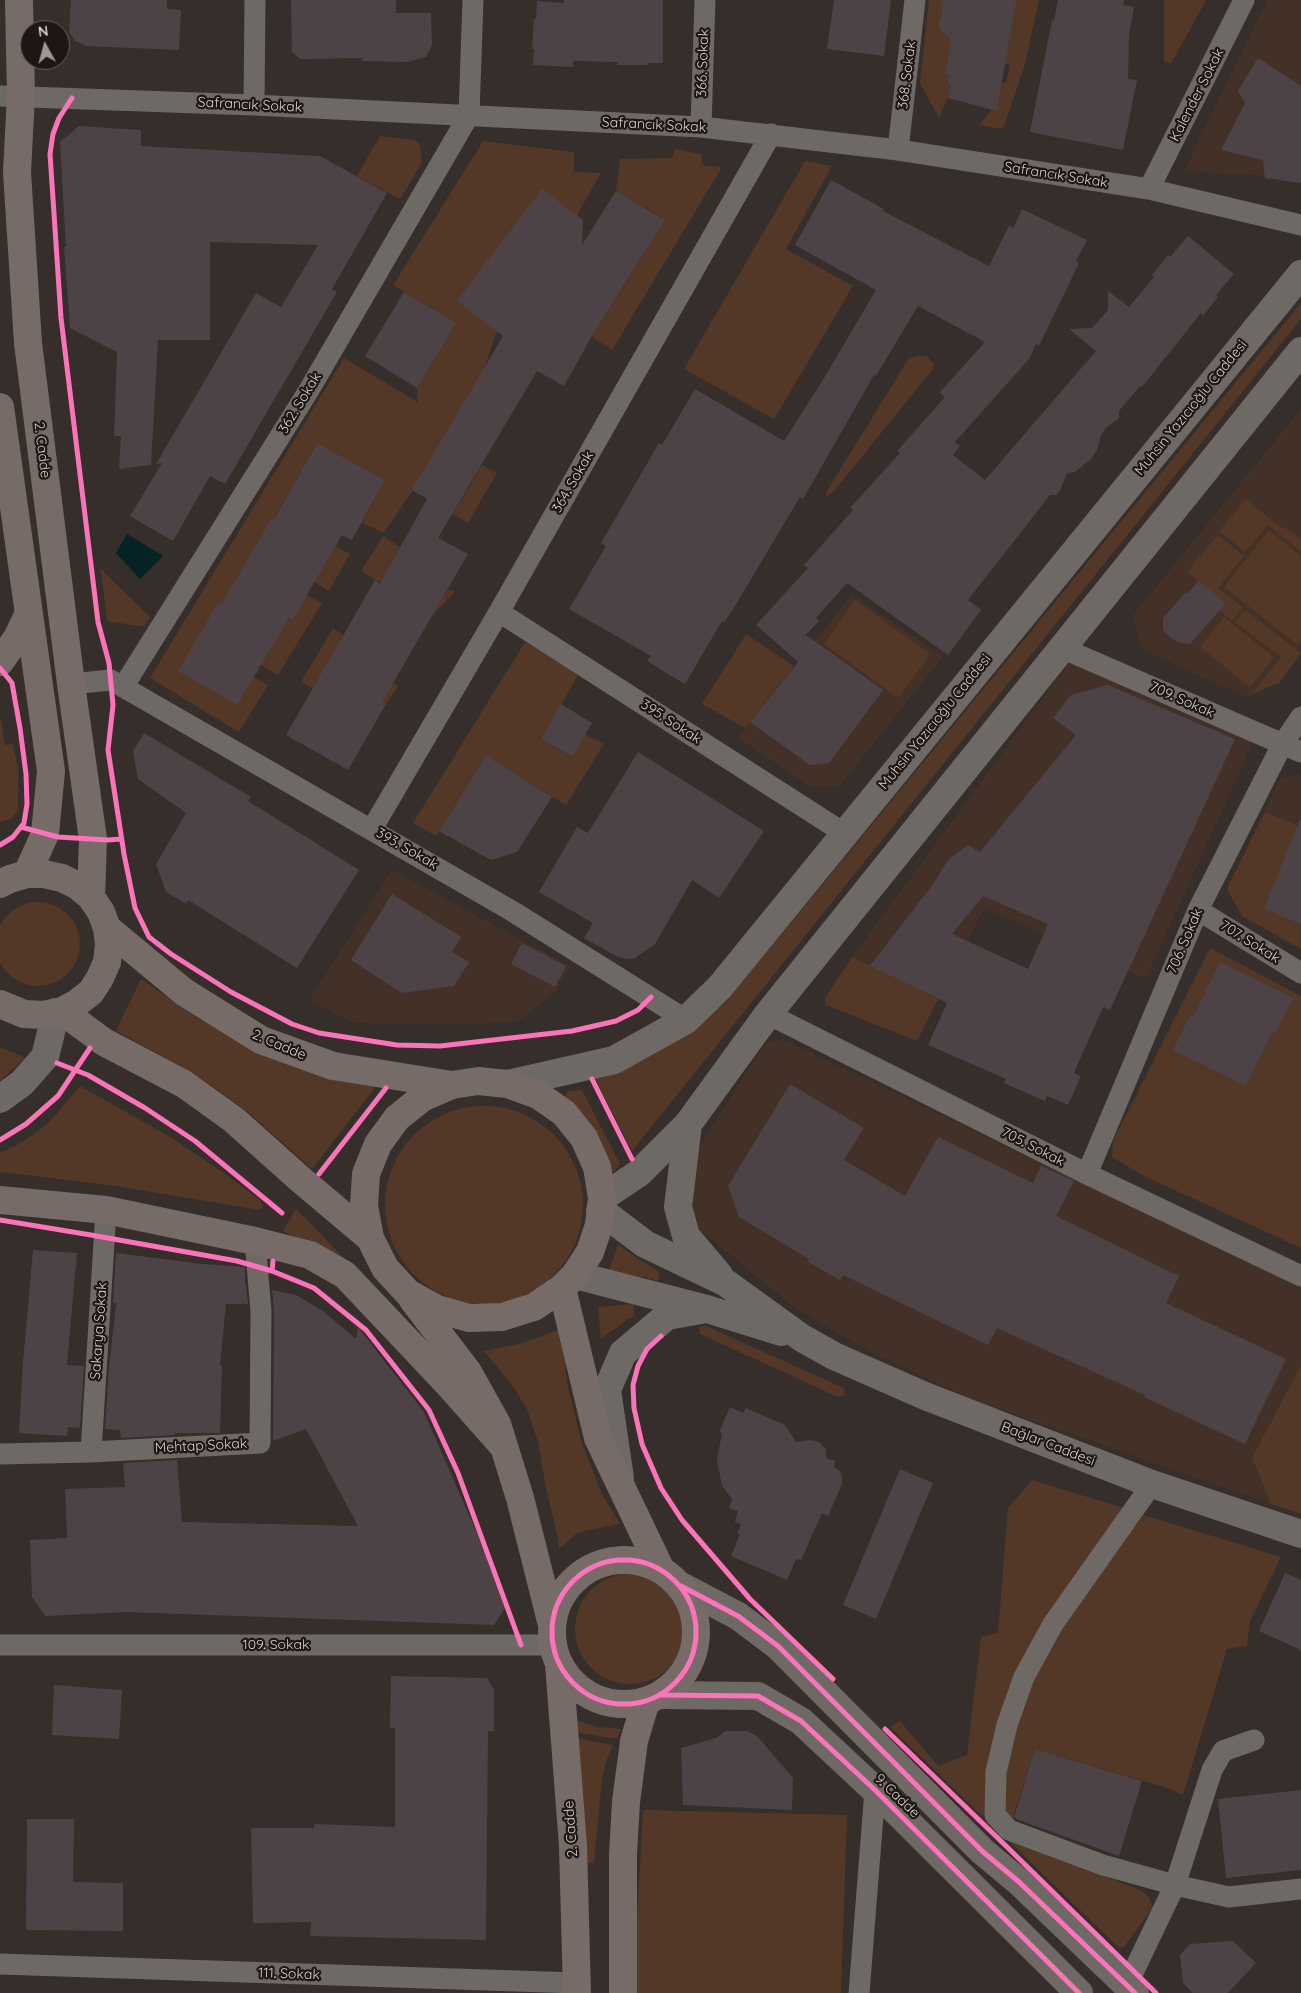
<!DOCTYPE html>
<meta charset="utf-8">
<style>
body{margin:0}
#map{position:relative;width:1301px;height:1993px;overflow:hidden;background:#352e2a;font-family:Quicksand,sans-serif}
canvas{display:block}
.north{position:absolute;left:20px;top:20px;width:50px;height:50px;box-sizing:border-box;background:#1d1613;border:1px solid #68605c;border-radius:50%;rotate:353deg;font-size:14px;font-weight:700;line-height:20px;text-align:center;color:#d8cfca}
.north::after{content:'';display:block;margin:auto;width:18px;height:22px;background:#9f9792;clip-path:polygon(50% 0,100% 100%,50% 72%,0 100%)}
</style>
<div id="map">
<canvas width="1301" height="1993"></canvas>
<div class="north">N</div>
</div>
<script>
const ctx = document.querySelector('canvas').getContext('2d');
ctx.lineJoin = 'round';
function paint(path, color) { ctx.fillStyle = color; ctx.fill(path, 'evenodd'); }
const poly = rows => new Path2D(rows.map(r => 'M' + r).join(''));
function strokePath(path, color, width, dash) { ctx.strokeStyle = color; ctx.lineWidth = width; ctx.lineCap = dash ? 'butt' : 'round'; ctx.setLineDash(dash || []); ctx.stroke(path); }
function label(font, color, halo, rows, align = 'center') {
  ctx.font = font + ' Quicksand,sans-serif'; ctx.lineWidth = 4.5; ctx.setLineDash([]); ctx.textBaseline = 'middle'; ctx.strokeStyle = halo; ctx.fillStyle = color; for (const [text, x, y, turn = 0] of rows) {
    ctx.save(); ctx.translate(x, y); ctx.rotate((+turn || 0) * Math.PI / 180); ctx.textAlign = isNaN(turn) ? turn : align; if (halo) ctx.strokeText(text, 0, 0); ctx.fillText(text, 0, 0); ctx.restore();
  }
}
const built = poly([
 [1267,0,1301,0,1301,178,1184,171],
 [1301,409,1301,655,1279,683,1246,697,1141,649,1133,615],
 [852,594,943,657,839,787,811,787,738,738],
 [1071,660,1254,740,1146,979,984,908,938,999,852,957],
 [1301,774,1301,949,1242,916,1227,889,1280,779],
 [392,870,570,966,558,989,519,1021,463,1025,353,1023,309,1000],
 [777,1040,791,1043,1301,1288,1301,1365,1252,1458,1271,1504,969,1398,873,1353,795,1308,698,1228,684,1186,687,1167,760,1050,767,1042]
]);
const green = poly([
 [929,0,1039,0,1024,68,1003,129,979,125,992,109,1002,83,1006,83,1010,65,950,50,944,74,949,75,947,84,951,85,948,98,939,118,920,83],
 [1164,0,1206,0,1171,64,1164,61],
 [380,136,415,140,420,145,422,163,400,199,357,176],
 [483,141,574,152,574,172,601,173,577,215,519,295,494,339,485,367,413,490,384,533,362,523,385,480,317,443,235,587,291,620,306,595,322,603,278,675,261,665,254,677,268,685,239,732,150,678,344,358,418,402,417,388,456,323,393,285],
 [675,149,701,154,702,165,722,167,612,350,586,333,604,317,665,220,645,207,641,213,636,203,616,191,620,159,672,158],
 [805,161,832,166,786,249,853,286,774,419,684,369],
 [1301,303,1301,319,632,1151,595,1078,672,1040,725,1003],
 [917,356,926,356,934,363,933,369,835,490,825,498,828,489,909,358],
 [482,465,497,473,468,523,453,514],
 [1246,499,1280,527,1286,528,1301,539,1301,552,1268,525,1245,552,1219,531],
 [1269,530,1301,556,1301,642,1298,645,1224,587],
 [1218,535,1244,556,1218,588,1243,608,1232,621,1219,610,1225,603,1187,572],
 [383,536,400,547,391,565,445,595,448,590,455,591,434,614,361,571],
 [328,542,350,554,329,591,314,582],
 [101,569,150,617,144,627,107,621],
 [855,600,930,654,898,698,824,644],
 [1245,610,1301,653,1279,683,1252,694,1281,657,1235,622],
 [1224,617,1274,657,1250,687,1200,647],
 [333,628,343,635,336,649,398,686,386,704,313,689,301,682],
 [746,634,794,666,745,728,702,704],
 [525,642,579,674,541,739,571,757,585,734,604,744,566,805,486,757,436,836,413,823],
 [0,715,5,745,13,744,18,769,18,810,11,819,0,822],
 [1265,812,1298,826,1301,949,1242,916,1227,889],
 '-4 944a42 42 0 1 1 84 0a42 42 0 1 1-84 0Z',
 [1210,948,1301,996,1301,1248,1144,1176,1112,1157,1113,1141],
 [852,957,938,999,917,1041,826,1005,825,998],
 [141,979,199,1019,230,1035,377,1085,312,1169,249,1113,215,1088,183,1067,116,1031],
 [0,1047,25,1058,0,1081],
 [80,1086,172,1138,217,1168,260,1200,263,1206,260,1210,116,1186,0,1172,0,1153,17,1145,37,1132,53,1118],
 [582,1090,620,1164,613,1173,609,1172,564,1097,568,1091],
 '385 1205a99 99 0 1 1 198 0a99 99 0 1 1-198 0Z',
 [296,1209,372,1287,308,1244,283,1231],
 [618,1245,660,1273,658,1281,644,1277,606,1279],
 [633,1304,635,1316,628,1319,601,1339,598,1307],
 [706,1326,844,1388,845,1395,838,1397,700,1334,699,1327],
 [561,1329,567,1383,581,1440,602,1494,620,1524,584,1531,576,1534,559,1549,557,1534,546,1488,538,1442,527,1409,510,1382,484,1351,519,1344],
 [1301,1365,1301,1514,1271,1504,1252,1458],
 [1032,1480,1127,1509,1049,1619,990,1812,982,1816,890,1727,900,1721,938,1766,967,1755,981,1637,998,1633,1008,1508],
 [1144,1515,1281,1557,1250,1621,1247,1646,1227,1649,1183,1795,1168,1788,1035,1749,1011,1824,1001,1809,1010,1747,1031,1680,1083,1592],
 '575 1629a55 55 0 1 1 110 0a55 55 0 1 1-110 0Z',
 [573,1719,597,1727,622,1729,616,1739,574,1732],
 [575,1738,613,1745,607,1759,602,1778,594,1863,587,1863],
 [643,1810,847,1815,841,1993,633,1993],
 [1012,1839,1142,1891,1150,1899,1153,1907,1124,1947,1119,1948,1009,1841]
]);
const water = poly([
 [127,534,163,556,140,579,116,553]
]);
const building = poly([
 [71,0,167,0,167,9,181,10,179,50,86,46,75,41,69,32],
 [291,0,396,0,396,13,431,13,432,45,426,57,406,62,362,61,363,58,301,59,292,52],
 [564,0,663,0,663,63,647,63,647,65,617,65,618,62,573,61,573,67,533,65,534,49,532,49,534,19,536,19,537,1,564,3],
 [834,0,891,0,884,56,827,49],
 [941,0,1016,0,997,111,948,98,951,85,947,84,949,75,944,74,952,41,940,29,939,22,943,14],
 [1058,0,1124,0,1123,5,1134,7,1129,35,1128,79,1137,80,1123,150,1030,132,1052,20,1054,21],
 [1258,58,1301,86,1301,183,1265,178,1263,160,1221,150,1245,103,1238,91],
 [79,126,141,130,141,146,320,156,387,193,332,289,337,292,225,484,210,476,173,541,130,516,162,463,156,464,256,293,281,307,318,245,210,242,210,340,158,340,151,465,119,469,121,436,114,436,117,352,70,328,64,247,66,247,60,142],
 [831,180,884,209,883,211,989,266,1009,226,1013,228,1022,209,1087,240,1076,261,1079,263,1039,346,1036,344,1029,359,955,442,960,446,953,455,985,480,1096,351,1069,329,1092,328,1108,310,1108,291,1129,307,1154,277,1152,275,1168,255,1170,257,1188,236,1234,274,1216,295,1218,297,1203,316,1201,313,1142,387,1140,386,1119,411,1119,418,1107,427,1101,435,1097,450,1091,459,1075,472,1067,473,1060,490,1056,495,1050,495,968,600,981,610,948,655,847,583,816,618,819,621,806,635,883,690,829,763,810,765,750,722,798,662,756,625,808,568,804,565,853,510,850,508,900,453,897,451,945,397,940,392,985,342,918,306,876,376,874,375,803,499,800,497,735,606,724,623,722,621,685,684,647,661,651,656,569,609,606,546,601,543,659,443,662,445,695,389,784,441,824,378,876,290,795,245],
 [542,189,583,220,582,245,616,191,665,220,593,334,564,386,537,371,438,538,468,554,382,702,386,704,348,770,286,735,375,580,380,584,427,499,412,490,503,336,457,301],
 [404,292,456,323,417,388,365,356],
 [317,443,385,480,352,540,342,535,292,620,289,618,237,705,178,671,218,603,221,605,272,518,274,519],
 [1198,581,1226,603,1190,644,1180,643,1171,638,1163,630,1163,618,1186,592,1188,594],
 [1108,685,1235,739,1110,1010,1103,1007,1074,1073,1081,1076,1068,1105,1047,1096,1045,1101,1004,1083,1006,1079,928,1045,947,1003,870,966,934,883,948,860,968,845,980,852,1076,735,1053,718,1071,695],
 [983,896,1048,924,1028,969,952,934],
 [561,704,592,723,572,757,541,739],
 [144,733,251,797,248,801,359,870,297,968,188,900,186,904,166,892,156,864,186,813,138,779,133,751],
 [638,752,764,831,719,898,692,880,655,944,635,958,627,959,618,957,584,938,593,923,539,892,577,827,588,833],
 [486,756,552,797,517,852,491,860,439,831],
 [1300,820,1301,820,1301,924,1264,909],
 [392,894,461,937,452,952,469,962,454,986,402,993,351,960],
 [522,943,566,966,555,987,511,964],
 [1220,962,1293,998,1275,1034,1272,1032,1246,1086,1173,1050,1191,1014,1194,1016],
 [790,1084,864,1128,844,1160,905,1196,938,1137,1033,1183,1041,1166,1074,1181,1056,1216,1179,1276,1166,1303,1286,1359,1245,1444,1144,1397,1145,1395,997,1328,988,1345,843,1275,840,1280,808,1262,809,1259,739,1217,728,1186],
 [33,1250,77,1253,67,1365,84,1366,80,1428,68,1427,67,1436,19,1433,23,1362],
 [116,1253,202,1264,245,1267,245,1284,246,1285,248,1304,226,1304,220,1365,222,1366,220,1433,175,1433,175,1435,121,1438,120,1430,105,1429,109,1368,116,1303,113,1303],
 [272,1290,296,1295,323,1311,356,1339,358,1327,424,1412,479,1538,505,1608,494,1625,125,1612,45,1616,32,1597,30,1540,67,1538,65,1489,125,1487,123,1463,177,1460,182,1522,358,1526,306,1429,273,1441,274,1311],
 [730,1407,743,1413,746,1408,785,1425,796,1442,811,1440,819,1442,826,1449,826,1458,835,1461,834,1467,840,1471,842,1477,842,1484,828,1516,822,1513,801,1560,796,1559,787,1580,731,1556,740,1534,737,1534,741,1524,735,1522,738,1511,729,1508,732,1499,722,1486,717,1460,722,1433,719,1432],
 [900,1469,933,1483,876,1619,843,1605],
 [1285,1573,1301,1580,1301,1650,1259,1631],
 [391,1676,487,1678,494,1690,494,1731,488,1731,486,1940,310,1936,311,1922,253,1923,251,1828,314,1828,314,1824,395,1827,395,1728,390,1728],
 [54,1685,122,1690,119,1739,52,1735],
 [725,1731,747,1731,757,1736,793,1778,792,1810,683,1805,681,1748,716,1738],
 [1035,1749,1142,1781,1119,1856,1016,1819,1014,1817],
 [1301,1790,1301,1870,1226,1878,1218,1799],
 [27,1819,74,1819,73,1882,123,1883,123,1931,26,1930],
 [1233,1941,1256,1963,1228,1993,1193,1993,1183,1983,1180,1955,1190,1944]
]);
const street = poly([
 [0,96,254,105,701,127,898,150,1149,189,1301,225],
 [254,105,255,0],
 [701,127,705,0],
 [898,150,915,0],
 [1149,189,1244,0],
 [499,612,844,833],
 [1062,648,1301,752],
 [71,684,111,680,512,911,686,1020],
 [123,687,309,390,469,115,473,0],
 [372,829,499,612,771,134],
 [1198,910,1301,973],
 [768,1014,1087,1174,1301,1276],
 [1087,1174,1198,910,1282,745,1301,717],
 [91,1452,106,1210],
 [0,1454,91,1452,260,1443,261,1311,255,1241],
 [1152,1484,1053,1624,1024,1677,1007,1725,996,1772,995,1815,1009,1830,1103,1865,1175,1885,1229,1897,1301,1889],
 [0,1645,553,1645],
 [0,1964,577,1983],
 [1127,1985,1175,1885,1212,1770,1223,1751,1254,1740],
 [859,1993,875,1790]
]);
const secondary = poly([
 [508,1084,614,1060,686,1020,720,987,1301,274],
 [0,1099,22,1083,45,1057,56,1012],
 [688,1124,678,1207,686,1236,719,1275],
 [602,1198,639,1173,688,1124,768,1014,1301,351],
 [600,1210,645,1244,726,1283,802,1338,834,1356,925,1396,1152,1484,1301,1534],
 [575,1275,707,1309,781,1332],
 [620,1478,607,1390,623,1353,667,1316,701,1310],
 [681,1586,738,1616,778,1646,982,1851,1018,1881,1135,1993],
 [661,1695,758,1696,801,1721,875,1790,1079,1993]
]);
const primary = poly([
 [19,0,21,95,17,172,28,343,71,684,93,839,91,897],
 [0,407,51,771,45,834,27,874],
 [0,662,17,638,28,615],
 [0,884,10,879,27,874,44,874,62,878,78,886,91,897,101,912,107,928,109,945,107,962,100,978,91,992,77,1003,62,1011,43,1015,24,1014,0,1004],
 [107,928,184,992,261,1040,333,1066,452,1085,478,1081,508,1084,538,1095,564,1113,584,1138,597,1167,602,1198,599,1225,590,1252,575,1275,562,1288,534,1307,502,1317,469,1318,437,1309,408,1293,385,1268,370,1238,364,1206,366,1174,378,1144,397,1118,422,1098,452,1085],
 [62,1011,104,1042,184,1084,234,1120,300,1179,370,1238],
 [0,1200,106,1210,255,1241,310,1255,345,1275,449,1385,504,1447],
 [562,1288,598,1438,661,1570],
 [413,1300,468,1372,497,1424,520,1498,552,1625],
 '552 1632a72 72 0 1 1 144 0a72 72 0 1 1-144 0Z',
 [559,1664,573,1846,577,1993],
 [623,1993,623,1854,626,1802,634,1741,646,1701]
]);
const cycleway = poly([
 [72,98,59,118,53,134,50,154,61,318,98,622,109,663,113,705,108,750,124,854,135,908,149,937,171,954,231,992,292,1024,319,1033,397,1045,440,1046,572,1031,616,1021,638,1010,651,997],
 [0,668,12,683,20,728,26,774,27,804,24,823,13,837,0,845],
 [21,827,58,837,108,840,121,839],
 [57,1063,88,1075,145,1108,195,1141,282,1213],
 [592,1079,632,1159],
 [0,1140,26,1124,58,1096,90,1048],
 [319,1174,386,1088],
 [0,1220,91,1235,237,1261,272,1271],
 [273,1261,272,1271,314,1288,366,1330,429,1410,458,1473,521,1645],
 [661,1336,647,1349,638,1366,633,1385,634,1408,642,1444,661,1488,682,1520,750,1599,833,1679],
 '552 1632a72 72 0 1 1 144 0a72 72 0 1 1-144 0Z',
 [681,1586,738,1616,778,1646,982,1851,1018,1881,1135,1993],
 [661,1695,758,1696,801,1721,875,1790,1079,1993],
 [885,1729,1005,1845,1156,1993]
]);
const streetNames = [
 ["366. Sokak",703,63,-88],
 ["368. Sokak",907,75,-83],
 ["Kalender Sokak",1197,95,-63],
 ["Safrancık Sokak",250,105,3],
 ["Safrancık Sokak",654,125,3],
 ["Safrancık Sokak",1056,175,9],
 ["362. Sokak",300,403,-59],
 ["Muhsin Yazıcıoğlu Caddesi",1191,408,-51],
 ["2. Cadde",42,450,83],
 ["364. Sokak",573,482,-60],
 ["709. Sokak",1182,700,24],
 ["395. Sokak",671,722,33],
 ["Muhsin Yazıcıoğlu Caddesi",935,722,-51],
 ["393. Sokak",407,849,30],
 ["706. Sokak",1185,941,-67],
 ["707. Sokak",1250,942,32],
 ["2. Cadde",279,1045,23],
 ["705. Sokak",1033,1147,27],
 ["Sakarya Sokak",99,1331,-86],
 ["Bağlar Caddesi",1048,1444,21],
 ["Mehtap Sokak",201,1446,-3],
 ["109. Sokak",276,1645],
 ["9. Cadde",897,1796,44],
 ["2. Cadde",571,1829,-94],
 ["111. Sokak",289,1974,2]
];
paint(built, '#433127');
paint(green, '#533827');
paint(water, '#052224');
paint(building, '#4d4347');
strokePath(street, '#6f6966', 21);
strokePath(secondary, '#6f6966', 28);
strokePath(primary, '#766b67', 28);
strokePath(cycleway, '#fb73b8', 5);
label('14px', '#d8cfca', '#1d1613', streetNames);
</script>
